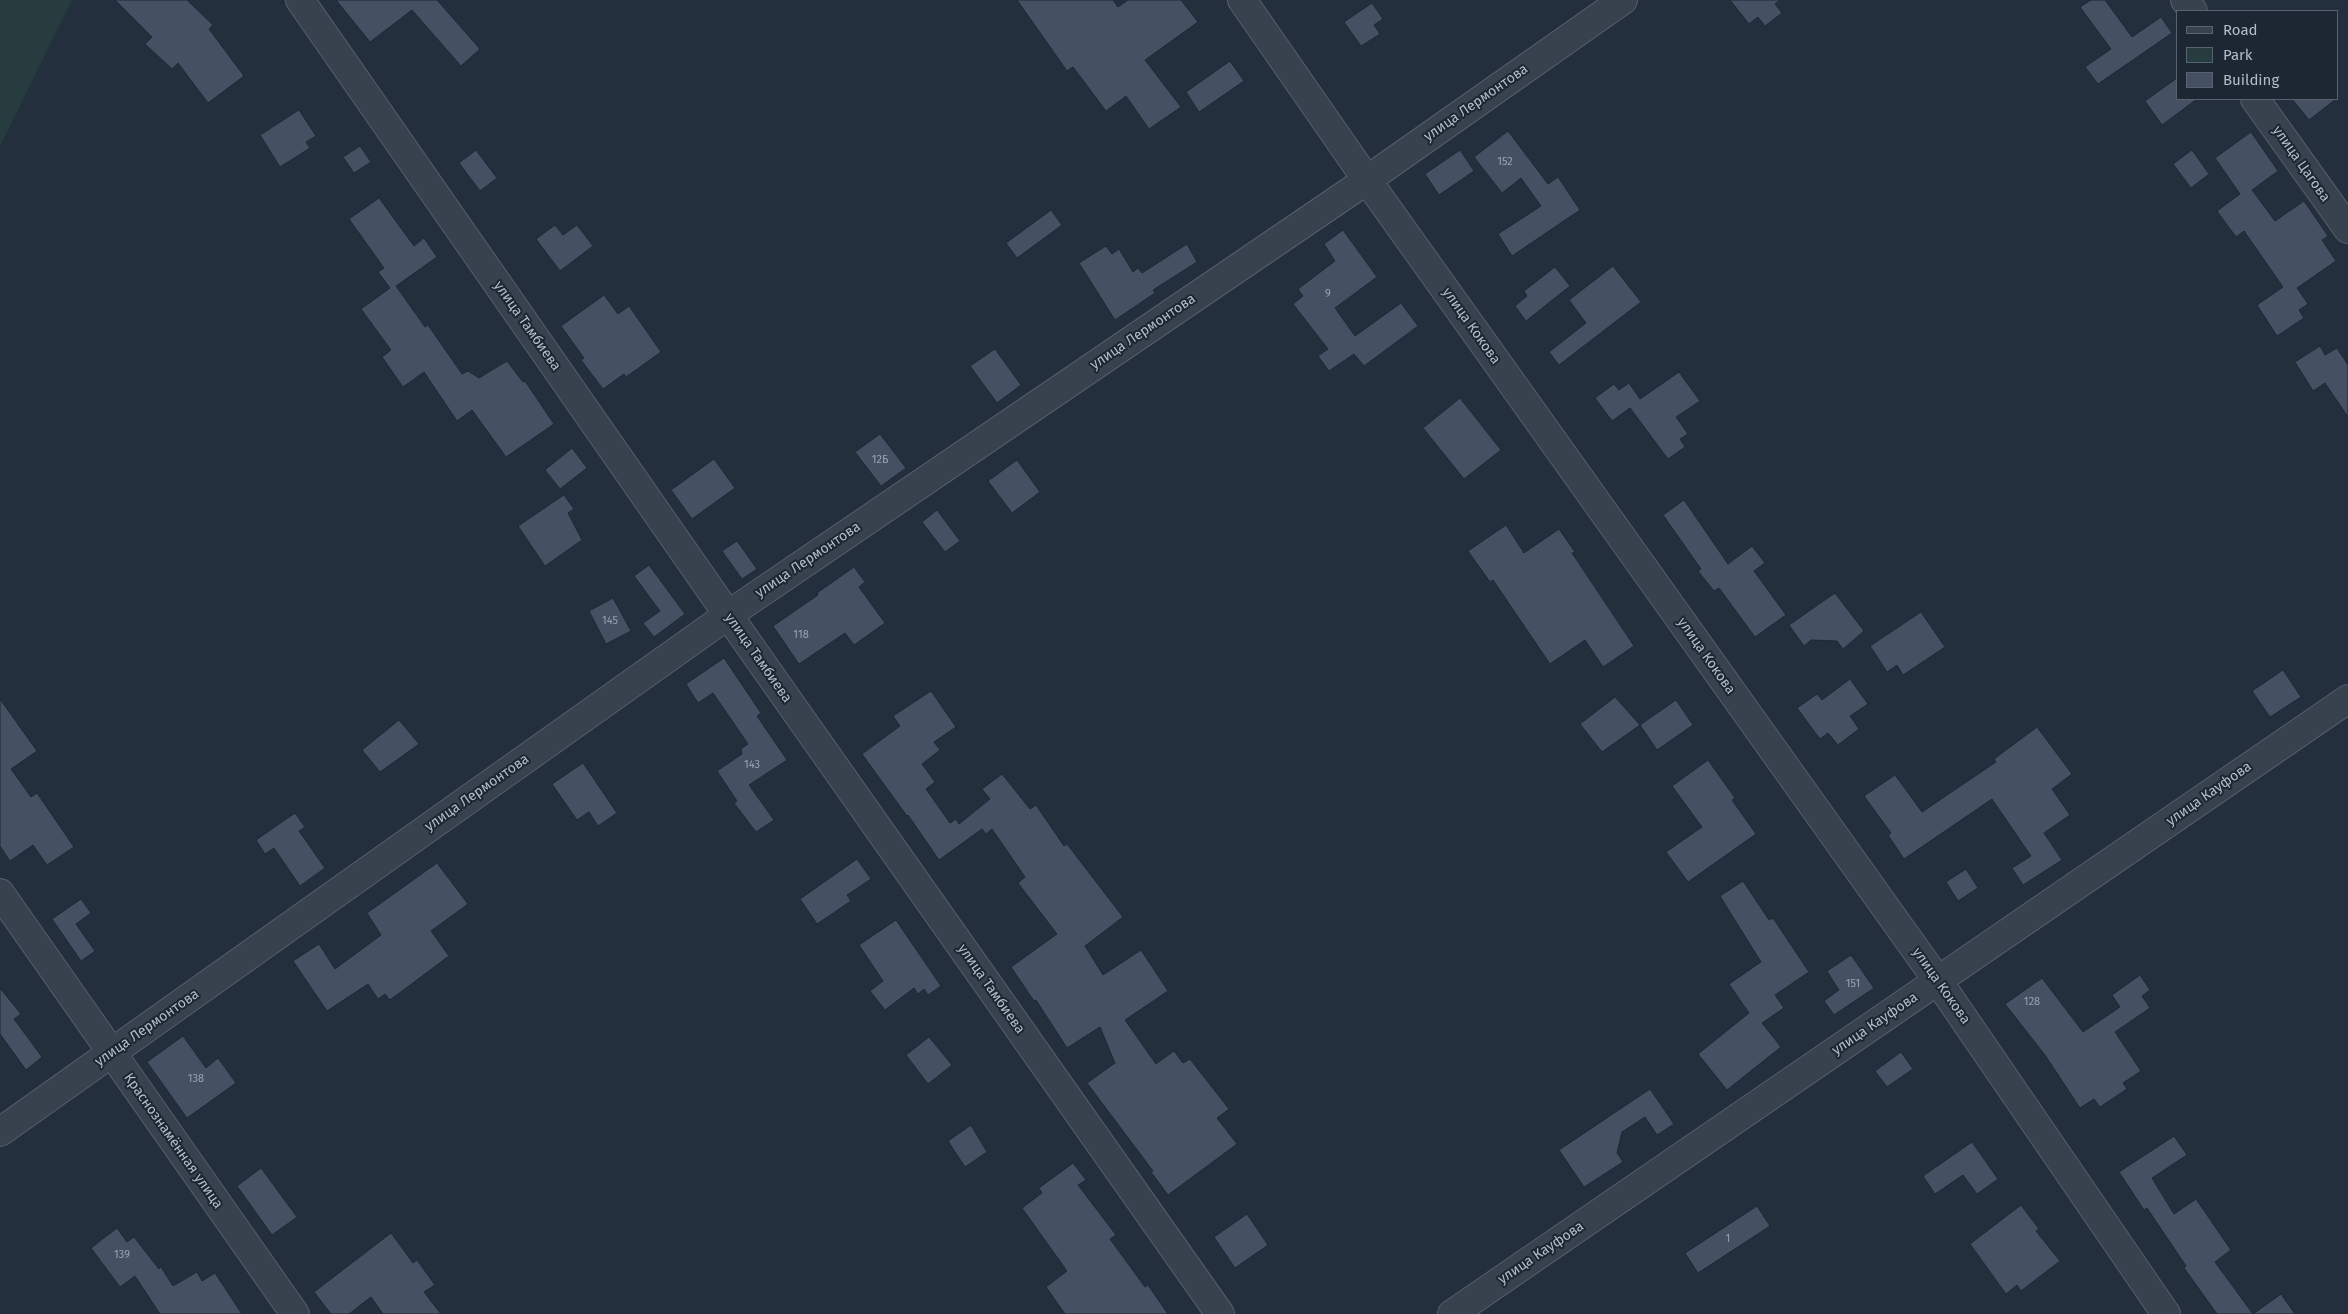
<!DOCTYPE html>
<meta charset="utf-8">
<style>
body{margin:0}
#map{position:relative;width:2348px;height:1314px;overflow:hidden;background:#242f3e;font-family:"Fira Sans",sans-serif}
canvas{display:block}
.legend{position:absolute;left:2176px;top:10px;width:162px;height:90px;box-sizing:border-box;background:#1d2633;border:1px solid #59626f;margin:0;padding:6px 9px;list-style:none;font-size:15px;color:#b4bcc9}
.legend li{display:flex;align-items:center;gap:10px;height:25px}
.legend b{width:25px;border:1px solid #59626f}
</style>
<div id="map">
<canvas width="2348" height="1314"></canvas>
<ul class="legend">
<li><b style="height:6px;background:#38414e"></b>Road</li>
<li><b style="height:14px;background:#263c3f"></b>Park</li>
<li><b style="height:14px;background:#455162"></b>Building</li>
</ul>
</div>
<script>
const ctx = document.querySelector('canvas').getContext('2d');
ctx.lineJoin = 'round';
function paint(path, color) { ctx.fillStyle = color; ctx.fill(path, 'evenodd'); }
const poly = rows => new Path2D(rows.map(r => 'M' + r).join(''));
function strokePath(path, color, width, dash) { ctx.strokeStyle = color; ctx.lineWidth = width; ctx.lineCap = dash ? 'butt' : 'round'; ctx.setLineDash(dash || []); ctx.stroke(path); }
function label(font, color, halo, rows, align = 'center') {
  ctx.font = font + ' "Fira Sans",sans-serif'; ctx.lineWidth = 4; ctx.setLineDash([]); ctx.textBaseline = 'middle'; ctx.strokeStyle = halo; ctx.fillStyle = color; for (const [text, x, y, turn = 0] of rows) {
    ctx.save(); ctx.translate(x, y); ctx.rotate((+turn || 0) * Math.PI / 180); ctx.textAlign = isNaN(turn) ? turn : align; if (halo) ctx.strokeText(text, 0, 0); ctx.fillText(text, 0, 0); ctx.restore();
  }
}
const green = poly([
 [0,0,72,0,0,146]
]);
const building = poly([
 [115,0,187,0,213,25,209,29,244,76,208,103,178,63,172,69,145,44,152,37,115,0],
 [336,0,437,0,480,49,461,66,412,10,370,42,336,0],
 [1017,0,1113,0,1118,7,1128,0,1181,0,1198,22,1145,60,1181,107,1149,129,1126,96,1106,111,1073,67,1067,71,1017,0],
 [1730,0,1780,0,1775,4,1782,13,1765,26,1758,17,1749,24,1730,0],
 [2091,0,2105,0,2132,37,2161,17,2172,33,2098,84,2085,67,2111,49,2080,7,2091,0],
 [1372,3,1383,19,1374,25,1380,34,1361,46,1344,22,1372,3],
 [1230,61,1244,81,1199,112,1186,92,1230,61],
 [2177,78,2177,99,2197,99,2162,125,2145,101,2177,78],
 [2292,99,2336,99,2309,120,2292,99],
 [299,110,316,136,306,142,310,148,280,167,260,135,299,110],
 [1508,131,1548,184,1558,177,1580,210,1512,256,1498,234,1541,206,1521,178,1502,193,1474,157,1508,131],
 [2251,132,2278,171,2252,190,2275,221,2304,201,2328,236,2322,240,2336,261,2297,288,2308,304,2299,310,2304,318,2277,336,2257,305,2283,287,2244,231,2236,237,2217,211,2240,194,2215,158,2251,132],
 [360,146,371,162,354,173,343,157,360,146],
 [476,150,497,178,480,191,459,163,476,150],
 [1460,150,1474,171,1439,195,1425,174,1460,150],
 [2192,150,2209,174,2191,188,2173,164,2192,150],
 [379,198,414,246,424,238,437,257,396,286,425,327,428,325,462,374,468,371,479,378,507,361,523,382,525,381,554,424,506,457,472,410,457,421,424,372,403,387,382,357,391,350,361,309,390,288,378,272,384,268,349,219,379,198],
 [1051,210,1062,225,1017,258,1006,243,1051,210],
 [555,225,563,235,577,225,593,246,560,271,536,239,555,225],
 [1343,230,1377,277,1335,308,1355,336,1401,303,1418,326,1364,366,1354,354,1329,371,1318,356,1328,349,1293,304,1303,296,1298,289,1335,261,1324,244,1343,230],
 [1187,244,1197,262,1153,290,1155,293,1115,320,1079,263,1106,246,1112,254,1119,249,1133,272,1138,268,1142,273,1187,244],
 [1613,266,1641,302,1559,365,1549,352,1586,323,1569,300,1613,266],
 [1555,267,1570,286,1526,321,1515,306,1527,296,1524,291,1555,267],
 [604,295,618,314,629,306,661,352,626,377,624,374,603,389,581,360,584,358,561,326,604,295],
 [2320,346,2325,355,2337,348,2348,365,2348,417,2325,383,2313,391,2295,362,2320,346],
 [995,349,1021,385,997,403,970,366,995,349],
 [1679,372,1700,401,1676,417,1688,434,1680,439,1685,447,1668,459,1630,408,1612,421,1595,398,1614,384,1619,390,1629,383,1640,399,1679,372],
 [1460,398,1501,450,1464,479,1423,428,1460,398],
 [880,434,906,468,881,486,855,452,880,434],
 [572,448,587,468,560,489,545,470,572,448],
 [714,459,735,488,692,519,671,490,714,459],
 [1017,460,1040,492,1012,513,988,481,1017,460],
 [564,495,574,509,568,513,582,540,545,566,518,526,564,495],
 [1684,500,1728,564,1752,546,1765,563,1754,571,1786,615,1755,637,1719,588,1714,591,1698,571,1701,569,1663,515,1684,500],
 [937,510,960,541,945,552,922,522,937,510],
 [1506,525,1524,553,1559,529,1575,552,1572,553,1634,646,1603,667,1585,640,1550,664,1493,580,1490,582,1468,551,1506,525],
 [737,541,757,569,742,579,722,551,737,541],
 [649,565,685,614,654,637,643,623,660,611,634,576,649,565],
 [854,567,865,582,859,587,885,623,854,645,845,633,799,664,773,626,818,595,817,593,854,567],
 [1835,593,1864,631,1843,649,1837,641,1811,640,1804,646,1789,625,1835,593],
 [613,598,631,631,606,644,589,611,613,598],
 [1921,612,1945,647,1903,675,1897,665,1887,672,1870,646,1921,612],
 [724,658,761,713,757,716,787,760,749,785,774,820,756,832,734,803,737,801,717,771,742,754,741,749,748,744,713,693,698,703,686,684,724,658],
 [2283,670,2301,697,2270,717,2252,691,2283,670],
 [1850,679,1868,704,1850,716,1859,729,1838,745,1828,733,1820,739,1797,708,1817,694,1822,700,1850,679],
 [931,691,956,727,934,742,940,750,922,764,935,782,926,789,950,823,956,819,959,824,990,799,982,789,1002,774,1030,809,1036,805,1064,846,1067,844,1123,917,1085,946,1103,975,1141,950,1168,991,1125,1020,1156,1064,1174,1051,1183,1063,1190,1059,1229,1109,1217,1118,1237,1144,1168,1195,1151,1172,1153,1171,1087,1083,1115,1063,1100,1027,1067,1048,1036,1000,1034,1001,1011,967,1057,934,1018,883,1025,877,992,829,986,834,982,829,939,860,908,815,907,816,862,754,900,726,893,716,931,691],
 [1615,697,1640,725,1602,752,1580,724,1615,697],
 [0,699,37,751,11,769,31,797,37,793,74,847,47,865,33,845,10,861,0,846,0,699],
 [1676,700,1693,725,1657,750,1640,725,1676,700],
 [399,720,419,744,380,772,362,750,399,720],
 [2037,727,2072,774,2052,789,2070,815,2044,833,2062,860,2023,885,2012,868,2031,856,1992,799,1904,859,1888,835,1891,833,1864,796,1895,775,1922,812,1996,762,1994,759,2037,727],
 [1708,760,1735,798,1732,800,1756,834,1688,882,1666,852,1702,827,1672,786,1708,760],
 [583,763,617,813,598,826,589,812,577,820,552,784,583,763],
 [295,813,305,827,299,831,325,868,300,886,274,848,265,854,256,840,295,813],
 [857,859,871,879,847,895,851,901,817,924,800,899,857,859],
 [437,863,468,904,431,931,449,956,390,1000,385,994,378,999,368,984,327,1011,293,961,319,944,335,969,381,935,367,913,437,863],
 [1966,869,1978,888,1958,901,1946,882,1966,869],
 [1743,881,1769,920,1773,918,1809,972,1775,995,1784,1008,1762,1023,1781,1047,1727,1090,1698,1054,1749,1013,1729,984,1761,962,1720,896,1743,881],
 [81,899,91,913,76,924,95,951,81,961,52,919,81,899],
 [896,920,941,986,928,995,924,989,918,994,914,988,885,1010,870,991,883,981,859,945,896,920],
 [1851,955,1874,988,1834,1015,1824,1001,1839,990,1827,971,1851,955],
 [2140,975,2150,990,2142,996,2150,1008,2115,1032,2141,1071,2123,1083,2127,1089,2100,1107,2094,1099,2080,1108,2045,1055,2005,1004,2042,978,2083,1032,2120,1007,2112,995,2140,975],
 [0,988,21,1014,14,1019,42,1057,26,1070,0,1034,0,988],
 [183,1036,206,1068,218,1058,236,1083,187,1118,147,1062,183,1036],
 [929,1037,952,1065,928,1084,906,1055,929,1037],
 [1901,1052,1913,1069,1887,1087,1875,1071,1901,1052],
 [1650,1089,1674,1124,1657,1135,1645,1117,1622,1132,1617,1153,1623,1162,1584,1187,1559,1150,1650,1089],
 [971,1125,987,1152,965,1167,948,1141,971,1125],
 [2174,1136,2187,1155,2152,1178,2174,1214,2196,1199,2231,1250,2215,1262,2253,1314,2281,1294,2295,1314,2217,1314,2184,1268,2186,1266,2147,1208,2144,1210,2119,1172,2174,1136],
 [1972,1142,1998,1179,1977,1194,1963,1175,1935,1194,1923,1176,1972,1142],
 [1073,1163,1086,1180,1078,1185,1116,1235,1110,1239,1145,1287,1148,1285,1168,1314,1065,1314,1046,1287,1067,1271,1022,1208,1042,1193,1039,1188,1073,1163],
 [261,1168,297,1217,272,1235,237,1186,261,1168],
 [2021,1205,2039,1229,2036,1231,2060,1261,2021,1291,2017,1285,2006,1294,1970,1244,2021,1205],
 [1757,1206,1770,1226,1698,1273,1685,1253,1757,1206],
 [1247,1214,1268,1245,1235,1268,1214,1237,1247,1214],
 [117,1228,127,1242,134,1237,159,1269,161,1267,173,1286,197,1272,202,1281,215,1273,242,1314,160,1314,135,1276,120,1287,91,1248,117,1228],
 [391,1233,413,1263,417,1260,435,1285,424,1292,441,1314,383,1314,371,1297,349,1314,331,1314,314,1292,391,1233]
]);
const minor = poly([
 [300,0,728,615,1220,1314],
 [1242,0,1367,180,1938,981,2166,1314],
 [2185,0,2193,11],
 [2255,99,2348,229],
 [0,893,295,1314],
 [0,1132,728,615,1367,180,1623,0],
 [1452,1314,2348,699]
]);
const numberNames = [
 ["152",1505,162],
 ["9",1328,294],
 ["12Б",880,460],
 ["145",610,621],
 ["118",801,635],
 ["143",752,765],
 ["151",1853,984],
 ["128",2032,1002],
 ["138",196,1079],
 ["1",1728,1239],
 ["139",122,1255]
];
const streetNames = [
 ["улица Лермонтова",1476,103,-35],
 ["улица Цагова",2301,164,55],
 ["улица Тамбиева",527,326,55],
 ["улица Кокова",1471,326,55],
 ["улица Лермонтова",1143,332,-34],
 ["улица Лермонтова",808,560,-34],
 ["улица Кокова",1706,656,55],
 ["улица Тамбиева",758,658,55],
 ["улица Лермонтова",477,793,-35],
 ["улица Кауфова",2209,794,-35],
 ["улица Кокова",1941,986,55],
 ["улица Тамбиева",991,989,55],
 ["улица Кауфова",1875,1024,-34],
 ["улица Лермонтова",147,1028,-35],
 ["Краснознамённая улица",173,1141,55],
 ["улица Кауфова",1541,1253,-34]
];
paint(green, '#263c3f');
paint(building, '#455162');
strokePath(building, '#1f2835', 1);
strokePath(minor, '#565f6c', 30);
strokePath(minor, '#38414e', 28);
label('11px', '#98a1af', null, numberNames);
label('14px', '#b4bcc9', '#1d2633', streetNames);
</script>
